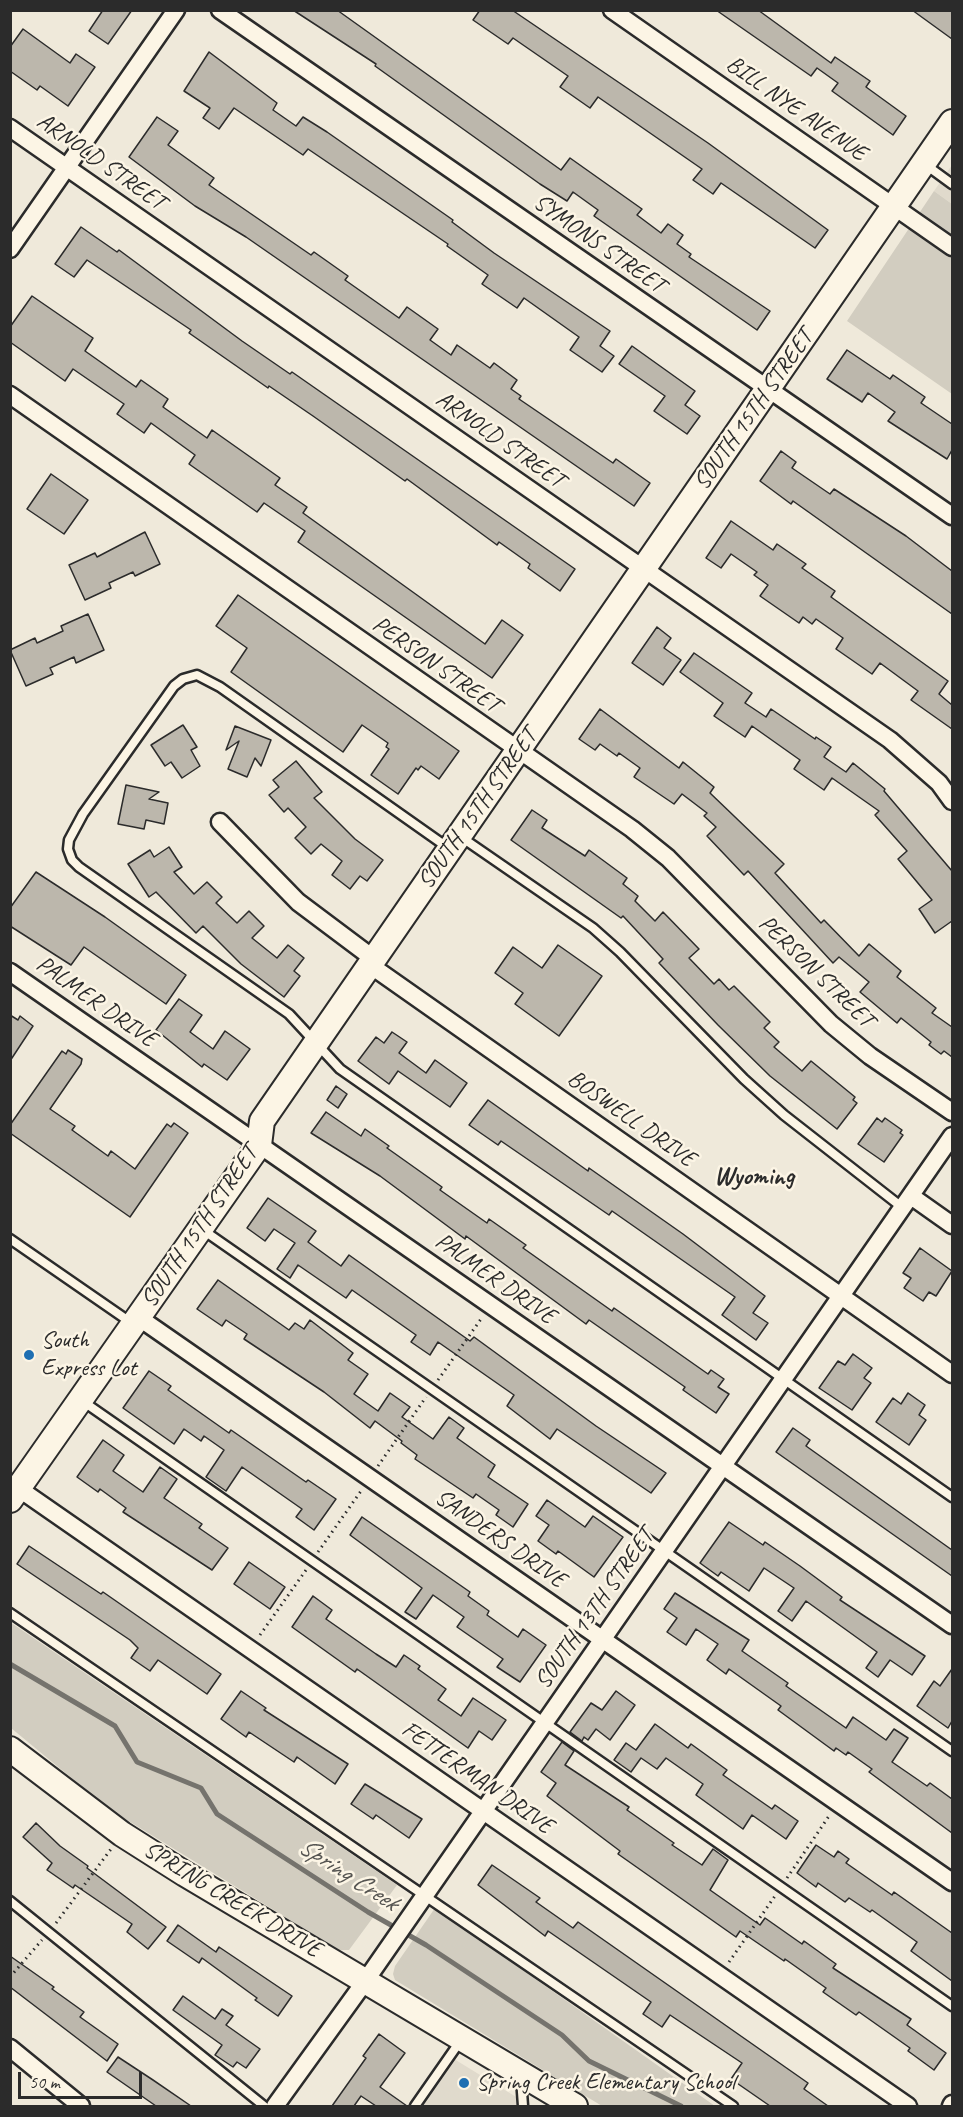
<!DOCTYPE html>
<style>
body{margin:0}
#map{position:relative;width:963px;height:2117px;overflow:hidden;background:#efe9da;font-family:Caveat,sans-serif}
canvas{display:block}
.frame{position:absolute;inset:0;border:12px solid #2b2b2b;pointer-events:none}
.scale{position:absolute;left:18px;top:2072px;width:124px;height:27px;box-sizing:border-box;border:3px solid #2b2b2b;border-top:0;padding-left:8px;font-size:18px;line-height:21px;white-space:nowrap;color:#2b2b2b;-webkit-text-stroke:4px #fcf5e5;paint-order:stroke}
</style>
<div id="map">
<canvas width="963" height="2117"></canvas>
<div class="frame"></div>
<div class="scale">50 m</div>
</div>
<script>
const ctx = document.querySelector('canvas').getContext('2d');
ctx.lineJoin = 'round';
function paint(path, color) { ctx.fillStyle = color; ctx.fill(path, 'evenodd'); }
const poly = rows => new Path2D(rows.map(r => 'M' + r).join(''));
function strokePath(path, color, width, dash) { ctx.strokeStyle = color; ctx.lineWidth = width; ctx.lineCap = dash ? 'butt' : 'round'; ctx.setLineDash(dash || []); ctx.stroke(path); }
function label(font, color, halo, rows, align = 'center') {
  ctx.font = font + ' Caveat,sans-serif'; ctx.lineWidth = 5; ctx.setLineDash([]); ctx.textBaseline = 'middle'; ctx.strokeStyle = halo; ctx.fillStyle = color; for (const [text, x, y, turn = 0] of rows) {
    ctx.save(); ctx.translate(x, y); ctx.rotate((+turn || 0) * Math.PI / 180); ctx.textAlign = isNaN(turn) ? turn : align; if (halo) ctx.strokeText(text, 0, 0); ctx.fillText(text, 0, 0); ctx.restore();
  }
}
const built = poly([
 [952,165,952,204,934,191],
 [454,2059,531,2106,419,2106]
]);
const green = poly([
 [934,191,952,204,952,394,847,321],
 [10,1622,397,1885,349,1950,339,1950,109,1809,11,1728],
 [435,1908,715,2106,602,2106,395,1980,393,1974,395,1966]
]);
const stream = poly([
 [10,1664,115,1726,137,1762,201,1788,217,1814,368,1912,426,1945,562,2035,589,2061,681,2106]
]);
const building = poly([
 [103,10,132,10,108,44,89,31,103,10],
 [293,10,337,10,561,170,570,158,642,209,637,215,661,233,668,224,683,235,677,244,691,254,689,257,770,311,757,330,594,216,598,210,573,192,567,201,540,184,375,66,376,64,293,10],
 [480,10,512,10,708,143,828,230,815,248,721,183,713,194,693,180,702,169,598,97,590,108,560,87,568,76,513,38,508,44,473,20,480,10],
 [716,10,758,10,831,63,835,57,870,81,866,87,906,116,893,135,832,91,838,83,817,68,811,76,716,10],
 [912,10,952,10,952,39,912,10],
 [23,29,70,63,76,54,95,67,68,106,40,86,37,90,10,71,10,47,23,29],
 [209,52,277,103,273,110,296,126,303,117,327,132,453,220,452,222,494,253,610,331,600,346,614,356,602,372,570,350,579,337,524,298,517,308,482,284,488,275,447,246,448,244,308,149,303,155,234,108,219,129,203,118,210,108,184,91,209,52],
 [157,117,178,131,168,145,214,178,209,185,311,255,314,252,348,276,345,280,399,318,407,307,438,329,430,340,451,355,457,345,490,368,494,363,517,380,511,389,521,396,519,399,613,463,616,459,650,483,634,506,246,237,195,206,129,157,157,117],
 [81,227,117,252,119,250,242,341,290,374,292,372,575,569,560,591,528,568,530,564,499,542,497,545,407,479,405,481,313,416,269,386,268,388,189,333,191,330,87,260,74,277,55,264,81,227],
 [32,296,93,338,85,351,136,387,141,380,168,399,163,407,207,438,212,430,280,478,275,485,307,507,303,513,485,644,502,620,523,635,492,678,298,542,305,531,264,503,257,512,189,464,195,455,151,423,144,433,117,414,124,404,73,369,65,381,10,342,10,327,32,296],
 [632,346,695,391,685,405,700,416,687,434,654,411,665,396,619,364,632,346],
 [847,350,890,379,893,375,925,397,921,403,952,424,952,450,947,459,888,421,895,412,868,393,862,402,827,379,847,350],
 [781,451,796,462,792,468,830,494,834,489,906,536,952,571,952,614,793,501,791,504,760,481,781,451],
 [51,474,88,500,64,534,27,509,51,474],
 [731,521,773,550,777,544,806,564,802,568,835,591,831,597,948,681,939,694,952,705,952,729,911,700,918,691,880,663,872,674,836,649,843,638,816,619,812,624,803,617,799,623,760,596,768,585,754,575,757,572,731,554,721,568,706,558,731,521],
 [145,532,160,564,135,576,133,572,109,583,111,588,85,600,69,565,95,553,97,557,145,532],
 [238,595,459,751,439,779,421,766,418,770,416,768,398,794,371,775,389,749,386,747,388,743,362,725,343,752,231,672,247,648,216,626,238,595],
 [88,614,104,650,76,663,74,657,50,668,53,674,26,686,10,650,35,638,37,643,63,631,61,626,88,614],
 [657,627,671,638,664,648,681,660,663,685,632,663,657,627],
 [694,653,752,693,745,703,766,717,771,709,815,739,816,737,831,747,824,757,846,772,853,763,885,789,884,791,952,871,952,921,935,933,919,909,932,900,898,859,907,851,875,815,879,811,832,778,824,790,794,769,800,760,752,726,745,737,714,716,723,703,680,672,694,653],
 [600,709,679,768,683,762,714,787,710,793,784,864,775,873,821,923,824,920,859,956,869,944,901,971,897,977,936,1008,932,1013,952,1027,952,1057,944,1051,941,1054,929,1045,931,1042,901,1018,897,1023,860,992,869,982,839,957,833,963,748,871,744,875,707,836,716,827,704,816,707,813,682,794,674,804,634,777,640,768,619,753,617,756,600,744,595,750,579,739,600,709],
 [183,725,197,747,191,750,200,766,182,778,171,762,165,766,151,745,183,725],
 [235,726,271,740,261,766,255,758,247,777,228,769,239,741,226,750,235,726],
 [296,761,322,792,314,798,355,839,383,860,367,881,360,876,350,889,332,875,342,861,321,844,311,854,295,838,306,827,288,808,284,812,269,795,279,787,273,780,296,761],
 [126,785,159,792,149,799,168,803,164,824,146,820,144,829,118,824,126,785],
 [532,810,547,820,542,828,585,856,589,850,627,878,623,884,638,896,635,901,655,921,663,912,699,949,689,958,714,984,719,979,729,990,734,986,770,1022,764,1028,779,1042,774,1047,802,1071,811,1061,855,1097,853,1100,857,1103,837,1129,770,1076,718,1025,659,963,663,959,623,916,621,918,511,840,532,810],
 [169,847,182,867,174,872,194,894,207,882,222,897,216,903,237,923,249,911,264,926,252,938,277,958,288,945,304,958,294,971,300,976,284,997,241,964,203,926,196,933,156,892,149,897,128,864,150,850,154,857,169,847],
 [36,872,105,917,186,975,166,1004,84,947,71,965,10,926,10,908,36,872],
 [558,945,602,976,559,1036,515,1004,523,993,495,973,513,947,542,968,558,945],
 [179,999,202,1015,190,1032,213,1049,225,1031,250,1049,227,1080,204,1064,202,1067,156,1030,179,999],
 [10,1015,18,1020,20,1016,33,1026,10,1061,10,1015],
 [392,1032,407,1042,399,1053,426,1073,435,1060,467,1083,450,1107,398,1071,389,1084,358,1061,376,1037,384,1043,392,1032],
 [68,1050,82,1059,81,1064,50,1109,75,1126,72,1130,108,1156,111,1151,135,1169,167,1124,171,1127,174,1123,188,1133,130,1217,10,1133,10,1125,62,1051,66,1054,68,1050],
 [336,1086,347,1094,338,1108,327,1100,336,1086],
 [488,1100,588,1171,589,1168,683,1234,765,1296,753,1313,768,1323,756,1340,722,1315,735,1297,612,1211,609,1215,501,1141,498,1145,469,1125,488,1100],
 [326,1112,361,1136,365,1129,389,1146,387,1148,442,1187,440,1190,487,1223,489,1219,526,1245,523,1248,612,1311,614,1308,708,1374,711,1370,724,1379,718,1387,729,1394,716,1413,683,1390,685,1387,589,1320,586,1324,466,1236,465,1239,380,1176,311,1133,326,1112],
 [877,1118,882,1122,885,1118,902,1130,900,1133,903,1135,884,1162,858,1144,877,1118],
 [268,1198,316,1231,308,1242,341,1266,349,1255,470,1341,474,1337,596,1426,666,1473,651,1493,557,1429,550,1439,507,1406,514,1395,438,1342,430,1355,411,1342,416,1335,352,1290,346,1298,298,1265,290,1278,277,1269,295,1243,274,1229,265,1241,247,1228,268,1198],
 [920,1248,952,1271,936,1296,929,1292,923,1301,904,1288,911,1278,903,1273,920,1248],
 [218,1280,289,1330,295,1323,304,1329,310,1320,353,1353,348,1360,368,1374,354,1394,378,1411,390,1393,410,1407,402,1417,433,1439,449,1417,464,1428,457,1438,495,1465,488,1477,528,1504,513,1527,496,1515,499,1510,476,1494,473,1498,415,1459,417,1455,401,1443,402,1441,375,1421,370,1428,324,1392,244,1339,247,1334,226,1320,222,1326,197,1309,218,1280],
 [853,1354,872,1368,864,1378,871,1383,852,1410,819,1388,838,1361,845,1365,853,1354],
 [149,1371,171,1386,168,1390,229,1433,231,1430,306,1482,308,1480,336,1499,314,1530,296,1517,302,1509,242,1467,226,1491,206,1477,224,1450,204,1436,201,1441,184,1429,174,1444,123,1408,149,1371],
 [908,1393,925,1405,919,1415,926,1420,909,1445,876,1422,893,1398,901,1404,908,1393],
 [793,1428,810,1440,806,1446,952,1550,952,1576,776,1452,793,1428],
 [103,1440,124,1455,113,1471,143,1492,160,1467,177,1479,164,1498,202,1524,199,1528,228,1548,212,1570,123,1512,126,1508,100,1489,98,1492,77,1477,103,1440],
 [547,1500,585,1527,593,1516,623,1537,594,1577,558,1551,556,1554,538,1541,549,1525,536,1516,547,1500],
 [362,1517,470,1592,468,1596,489,1611,487,1615,518,1637,523,1629,546,1645,520,1682,497,1667,503,1659,457,1627,464,1617,433,1595,416,1619,405,1612,422,1588,350,1535,362,1517],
 [729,1522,763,1545,765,1542,800,1566,842,1597,840,1600,925,1656,912,1675,890,1660,878,1677,866,1668,877,1652,806,1601,792,1621,778,1611,794,1588,764,1568,749,1591,721,1572,718,1576,700,1563,729,1522],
 [29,1546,101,1594,103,1592,221,1674,207,1694,158,1660,150,1671,131,1658,138,1648,130,1640,17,1564,29,1546],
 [249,1562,285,1587,270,1609,234,1584,249,1562],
 [675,1593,749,1640,742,1651,788,1683,786,1686,846,1728,853,1717,886,1740,894,1729,908,1738,892,1762,927,1786,930,1783,952,1799,952,1833,869,1772,872,1769,848,1752,846,1755,836,1748,834,1751,778,1710,781,1706,729,1669,726,1674,707,1660,718,1644,696,1629,686,1645,667,1632,677,1618,664,1609,675,1593],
 [313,1596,332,1610,326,1619,376,1654,396,1667,404,1655,420,1666,418,1669,446,1689,438,1700,461,1716,473,1698,506,1720,492,1740,479,1731,468,1748,357,1669,355,1672,292,1627,313,1596],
 [952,1669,952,1721,948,1728,917,1706,934,1681,940,1686,952,1669],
 [241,1691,266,1708,264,1710,348,1764,335,1784,297,1757,294,1762,249,1732,246,1737,221,1719,241,1691],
 [616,1691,635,1705,610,1740,596,1729,588,1740,584,1737,582,1741,570,1732,591,1703,602,1710,616,1691],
 [655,1724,688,1748,691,1744,727,1770,723,1775,772,1809,775,1805,798,1821,786,1839,752,1815,743,1829,696,1795,703,1784,666,1758,657,1769,641,1758,631,1772,614,1760,626,1743,636,1750,655,1724],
 [562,1742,574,1751,565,1765,629,1807,627,1810,674,1843,672,1845,702,1865,713,1849,728,1860,710,1890,760,1925,765,1918,802,1944,804,1941,836,1964,833,1968,911,2019,907,2025,946,2053,934,2070,908,2051,910,2048,859,2012,856,2015,823,1992,826,1988,785,1959,784,1961,740,1931,736,1937,618,1854,620,1851,547,1796,556,1783,541,1772,562,1742],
 [365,1784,422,1819,409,1838,376,1815,373,1819,351,1804,365,1784],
 [36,1823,60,1846,88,1866,87,1868,166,1927,148,1949,127,1932,132,1924,75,1885,73,1888,47,1870,52,1863,23,1837,36,1823],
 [816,1845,834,1857,838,1851,849,1859,846,1863,892,1895,894,1892,952,1933,952,1981,911,1951,917,1942,872,1910,870,1912,849,1898,845,1902,818,1883,816,1887,797,1873,816,1845],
 [492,1865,540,1898,536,1902,573,1928,578,1922,808,2083,804,2089,828,2106,770,2106,731,2079,742,2063,670,2015,662,2027,643,2014,651,2002,548,1931,545,1936,478,1885,492,1865],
 [178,1925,216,1952,219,1947,292,1996,278,2016,255,2000,257,1998,202,1958,199,1963,167,1941,178,1925],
 [10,1956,54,1987,52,1989,84,2012,80,2017,118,2044,107,2061,10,1987,10,1956],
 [183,1996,215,2019,222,2009,233,2016,226,2025,260,2049,246,2068,237,2062,233,2067,215,2055,222,2045,173,2010,183,1996],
 [379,2034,405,2053,380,2087,407,2106,376,2106,361,2096,354,2106,332,2106,366,2058,363,2056,379,2034],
 [118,2057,153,2080,191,2106,156,2106,107,2072,118,2057]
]);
const path = poly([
 [438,1380,481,1319],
 [378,1466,426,1397],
 [318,1552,361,1491],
 [260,1635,306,1570],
 [787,1878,829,1816],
 [56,1923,111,1849],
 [729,1962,775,1896],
 [10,1977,42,1940]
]);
const service = poly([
 [926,165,952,184],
 [461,837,593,928,620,952,744,1079,784,1115,903,1208],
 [447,847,220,687,197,675,183,679,174,686,83,814,69,840,68,849,72,860,79,867,289,1014,340,1069,952,1497],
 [203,1230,952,1751],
 [10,1239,133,1324],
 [81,1400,952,2006],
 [10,1613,733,2106],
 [10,1901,264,2106],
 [521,2078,523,2106],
 [415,2106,461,2040]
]);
const minor = poly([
 [220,10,952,516],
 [612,10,952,247],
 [10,128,890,740,939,783,952,801],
 [10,249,176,10],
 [10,395,632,829,668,858,831,1024,870,1056,952,1112],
 [220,822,298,902,374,959],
 [370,965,952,1374],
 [10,972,952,1625],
 [911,1196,952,1225],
 [138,1317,952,1882],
 [18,1488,908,2106],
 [10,2048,81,2106],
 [275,2106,366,1980,952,1136],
 [951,2106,952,2104]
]);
const secondary = poly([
 [10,1500,259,1145,262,1121,952,122],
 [10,1749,122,1834,185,1874,575,2106]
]);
const markers = [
 [29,1355,6,"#1f6fb2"],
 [464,2083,6,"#1f6fb2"]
];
const streetNames = [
 ["BILL NYE AVENUE",796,109,35],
 ["ARNOLD STREET",101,162,35],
 ["SYMONS STREET",599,244,35],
 ["SOUTH 15TH STREET",754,410,-55],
 ["ARNOLD STREET",500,440,35],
 ["PERSON STREET",436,665,35],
 ["SOUTH 15TH STREET",478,809,-55],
 ["PERSON STREET",816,972,44],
 ["PALMER DRIVE",96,1002,35],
 ["BOSWELL DRIVE",631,1119,35],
 ["SOUTH 15TH STREET",200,1227,-56],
 ["PALMER DRIVE",495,1279,35],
 ["SANDERS DRIVE",500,1539,35],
 ["SOUTH 13TH STREET",595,1609,-55],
 ["FETTERMAN DRIVE",477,1778,35],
 ["SPRING CREEK DRIVE",232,1900,31]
];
const poiNames = [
 ["South",41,1341],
 ["Express Lot",41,1369],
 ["Spring Creek Elementary School",476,2083]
];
const neighbourhoodNames = [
 ["Wyoming",754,1177]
];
const waterNames = [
 ["Spring Creek",348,1875,33]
];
paint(built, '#e0dacc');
paint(green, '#d2cdc0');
strokePath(stream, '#75736d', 5);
paint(building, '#bcb7ac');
strokePath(building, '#2b2b2b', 1.5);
strokePath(service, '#2b2b2b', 13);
strokePath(minor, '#2b2b2b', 21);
strokePath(secondary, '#2b2b2b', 28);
strokePath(path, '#2b2b2b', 3, [1.5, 4.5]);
strokePath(service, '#fcf5e5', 8);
strokePath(minor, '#fcf5e5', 16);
strokePath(secondary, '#fcf5e5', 24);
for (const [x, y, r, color] of markers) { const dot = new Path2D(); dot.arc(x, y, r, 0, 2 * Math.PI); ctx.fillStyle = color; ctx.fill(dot); strokePath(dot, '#fcf5e5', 2); }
label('24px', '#2b2b2b', '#fcf5e5', streetNames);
label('24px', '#2b2b2b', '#fcf5e5', poiNames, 'left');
label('bold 26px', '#2b2b2b', '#fcf5e5', neighbourhoodNames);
label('italic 26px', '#565552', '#fcf5e5', waterNames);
</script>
